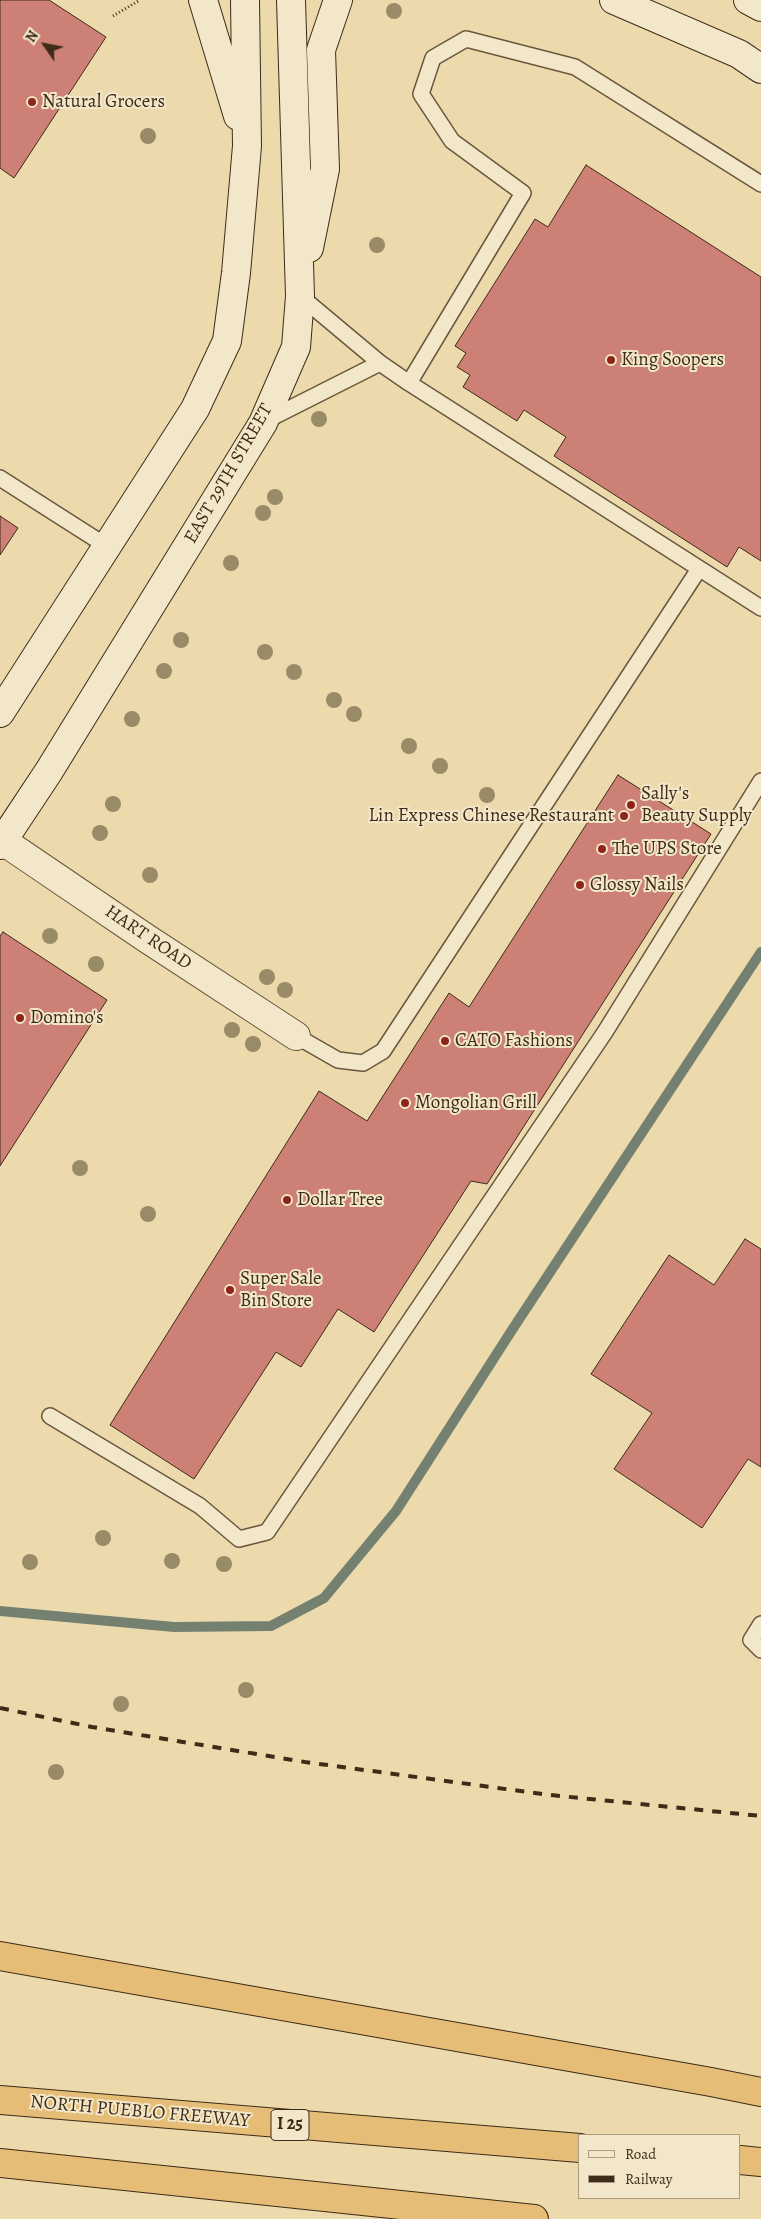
<!DOCTYPE html>
<style>
body{margin:0}
#map{position:relative;width:761px;height:2219px;overflow:hidden;background:#ecdaad;font-family:Alegreya,serif}
canvas{display:block}
.legend{position:absolute;left:578px;top:2134px;width:162px;height:65px;box-sizing:border-box;background:#f3e7ca;border:1px solid #ab9c83;margin:0;padding:6px 9px;list-style:none;font-size:15px;color:#3e2b18}
.legend li{display:flex;align-items:center;gap:10px;height:25px}
.legend b{width:25px;border:1px solid #ab9c83}
.north{position:absolute;left:20px;top:20px;width:50px;height:50px;-webkit-text-stroke:4px #f3e7ca;paint-order:stroke;rotate:303deg;font-size:14px;font-weight:700;line-height:20px;text-align:center;color:#3e2b18}
.north::after{content:'';display:block;margin:auto;width:18px;height:22px;background:#3e2b18;clip-path:polygon(50% 0,100% 100%,50% 72%,0 100%)}
</style>
<div id="map">
<canvas width="761" height="2219"></canvas>
<ul class="legend">
<li><b style="height:6px;background:#f3e7ca"></b>Road</li>
<li><b style="height:6px;background:#3e2b18"></b>Railway</li>
</ul>
<div class="north">N</div>
</div>
<script>
const ctx = document.querySelector('canvas').getContext('2d');
ctx.lineJoin = 'round';
const poly = rows => new Path2D(rows.map(r => 'M' + r).join(''));
function strokePath(path, color, width, dash) { ctx.strokeStyle = color; ctx.lineWidth = width; ctx.lineCap = dash ? 'butt' : 'round'; ctx.setLineDash(dash || []); ctx.stroke(path); }
function paint(path, color) { ctx.fillStyle = color; ctx.fill(path, 'evenodd'); }
function label(font, color, halo, rows, align = 'center') {
  ctx.font = font + ' Alegreya,serif'; ctx.lineWidth = 4; ctx.setLineDash([]); ctx.textBaseline = 'middle'; ctx.strokeStyle = halo; ctx.fillStyle = color; for (const [text, x, y, turn = 0] of rows) {
    ctx.save(); ctx.translate(x, y); ctx.rotate((+turn || 0) * Math.PI / 180); ctx.textAlign = isNaN(turn) ? turn : align; if (halo) ctx.strokeText(text, 0, 0); ctx.fillText(text, 0, 0); ctx.restore();
  }
}
const stream = poly([
 [0,1611,174,1627,271,1626,324,1598,396,1511,512,1330,761,952]
]);
const building = poly([
 [0,0,49,0,106,37,14,178,0,168,0,0],
 [586,165,761,277,761,561,739,547,727,567,554,456,566,437,524,410,517,421,463,387,470,375,457,367,466,353,455,346,535,219,548,227,586,165],
 [0,516,18,528,0,555,0,516],
 [618,775,711,834,487,1184,471,1181,374,1332,338,1309,301,1367,276,1352,194,1479,110,1425,319,1091,367,1121,449,993,469,1007,618,775],
 [3,932,107,1000,0,1166,0,936,3,932],
 [745,1239,761,1249,761,1467,748,1459,702,1528,614,1469,652,1413,591,1374,669,1255,714,1285,745,1239]
]);
const path = poly([
 [113,16,140,0]
]);
const lane = poly([
 [300,296,380,363,409,383,761,608],
 [409,383,523,193,452,141,421,94,433,58,466,39,575,67,761,184],
 [265,421,380,363],
 [0,478,108,547],
 [296,1036,338,1060,363,1063,383,1051,699,569],
 [50,1416,200,1506,239,1539,267,1532,605,1032,761,781],
 [761,1624,751,1640,761,1650]
]);
const street = poly([
 [0,839,146,938,296,1036]
]);
const secondary = poly([
 [203,0,238,116],
 [614,0,739,54,761,69],
 [748,0,761,7],
 [309,248,325,169,321,50,338,0],
 [0,713,195,409,227,341,236,273,247,146,245,0],
 [0,845,49,771,263,423,296,347,300,296,291,0]
]);
const highway = poly([
 [0,1956,711,2082,761,2092],
 [0,2100,580,2148],
 [740,2160,761,2162],
 [0,2163,534,2219]
]);
const rail = poly([
 [0,1708,92,1727,305,1762,550,1795,761,1816]
]);
const trees = [
 [394,11],
 [148,136],
 [377,245],
 [319,419],
 [275,497],
 [263,513],
 [231,563],
 [181,640],
 [265,652],
 [164,671],
 [294,672],
 [334,700],
 [354,714],
 [132,719],
 [409,746],
 [440,766],
 [487,795],
 [113,804],
 [100,833],
 [150,875],
 [50,936],
 [96,964],
 [267,977],
 [285,990],
 [232,1030],
 [253,1044],
 [80,1168],
 [148,1214],
 [103,1538],
 [172,1561],
 [30,1562],
 [224,1564],
 [246,1690],
 [121,1704],
 [56,1772]
];
const markers = [
 [32,102,5,"#8f2418"],
 [611,360,5,"#8f2418"],
 [631,805,5,"#8f2418"],
 [624,816,5,"#8f2418"],
 [602,849,5,"#8f2418"],
 [580,885,5,"#8f2418"],
 [20,1018,5,"#8f2418"],
 [445,1041,5,"#8f2418"],
 [405,1103,5,"#8f2418"],
 [287,1200,5,"#8f2418"],
 [230,1290,5,"#8f2418"]
];
const shields = [
 [290,2125,38]
];
const shieldNames = [
 ["I 25",290,2125]
];
const poiNames = [
 ["Natural Grocers",42,102],
 ["King Soopers",621,360],
 ["Sally's",641,794],
 ["Beauty Supply",641,816],
 ["Lin Express Chinese Restaurant",614,816,"right"],
 ["The UPS Store",612,849],
 ["Glossy Nails",590,885],
 ["Domino's",30,1018],
 ["CATO Fashions",455,1041],
 ["Mongolian Grill",415,1103],
 ["Dollar Tree",297,1200],
 ["Super Sale",240,1279],
 ["Bin Store",240,1301]
];
const streetNames = [
 ["EAST 29TH STREET",229,474,-60],
 ["HART ROAD",148,938,34],
 ["NORTH PUEBLO FREEWAY",140,2112,5]
];
strokePath(stream, '#758170', 10);
paint(building, '#cd8076');
strokePath(building, '#3e2b18', 1);
strokePath(lane, '#6a573d', 18);
strokePath(street, '#6a573d', 30);
strokePath(secondary, '#3e2b18', 30);
strokePath(highway, '#3e2b18', 30);
strokePath(path, '#3e2b18', 3, [1, 2.5]);
strokePath(lane, '#f3e7ca', 15);
strokePath(street, '#f3e7ca', 28);
strokePath(secondary, '#f3e7ca', 28);
strokePath(highway, '#e6bd76', 28);
strokePath(rail, '#3e2b18', 4, [9, 9]);
ctx.fillStyle = '#998a68';
for (const [x, y] of trees) { ctx.beginPath(); ctx.arc(x, y, 8, 0, 2 * Math.PI); ctx.fill(); }
for (const [x, y, r, color] of markers) { const dot = new Path2D(); dot.arc(x, y, r, 0, 2 * Math.PI); ctx.fillStyle = color; ctx.fill(dot); strokePath(dot, '#f3e7ca', 2); }
for (const [x, y, w] of shields) { const box = new Path2D(); box.roundRect(x - w / 2, y - 15.5, w, 31, 4); ctx.fillStyle = '#f3e7ca'; ctx.fill(box); strokePath(box, '#3e2b18', 1); }
label('bold 18px', '#3e2b18', null, shieldNames);
label('19px', '#3e2b18', '#f3e7ca', poiNames, 'left');
label('19px', '#3e2b18', '#f3e7ca', streetNames);
</script>
